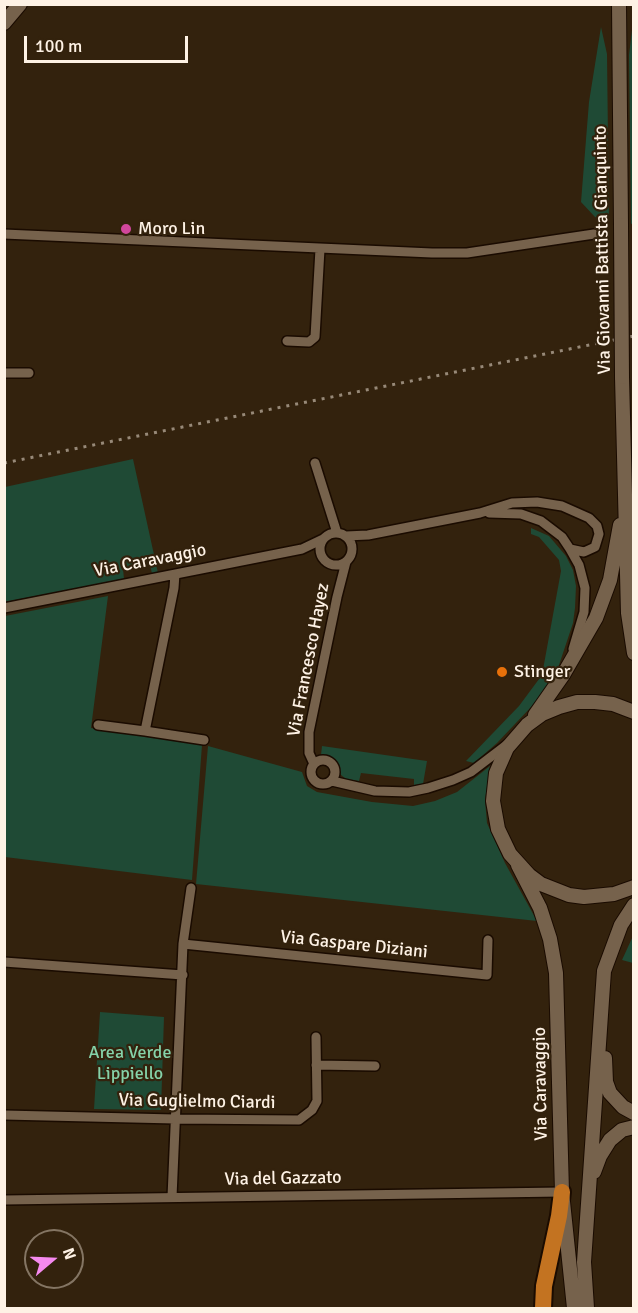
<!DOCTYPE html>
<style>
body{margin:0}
#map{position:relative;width:638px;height:1313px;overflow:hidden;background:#33220d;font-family:Signika,sans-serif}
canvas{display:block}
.frame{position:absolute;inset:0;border:6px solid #fef2e5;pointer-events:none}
.north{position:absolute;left:24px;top:1229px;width:60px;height:60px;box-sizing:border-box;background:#33220d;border:2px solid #847563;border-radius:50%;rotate:71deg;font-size:16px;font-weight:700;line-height:24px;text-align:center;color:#fef2e5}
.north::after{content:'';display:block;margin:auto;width:21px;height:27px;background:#f589ee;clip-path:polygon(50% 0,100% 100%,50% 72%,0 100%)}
.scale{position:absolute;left:24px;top:36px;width:164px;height:27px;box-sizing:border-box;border:3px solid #fef2e5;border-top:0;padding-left:8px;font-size:18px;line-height:21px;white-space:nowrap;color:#fef2e5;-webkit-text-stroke:4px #33220d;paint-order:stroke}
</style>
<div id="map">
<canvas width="638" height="1313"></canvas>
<div class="frame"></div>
<div class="north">N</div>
<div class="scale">100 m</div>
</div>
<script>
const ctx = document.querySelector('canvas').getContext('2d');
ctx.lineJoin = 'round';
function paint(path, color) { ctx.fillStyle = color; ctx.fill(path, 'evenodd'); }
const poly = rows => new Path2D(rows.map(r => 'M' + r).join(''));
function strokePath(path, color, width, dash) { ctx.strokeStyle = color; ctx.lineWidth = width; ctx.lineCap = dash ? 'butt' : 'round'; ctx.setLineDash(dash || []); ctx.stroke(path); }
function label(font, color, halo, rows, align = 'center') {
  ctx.font = font + ' Signika,sans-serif'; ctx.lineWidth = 4.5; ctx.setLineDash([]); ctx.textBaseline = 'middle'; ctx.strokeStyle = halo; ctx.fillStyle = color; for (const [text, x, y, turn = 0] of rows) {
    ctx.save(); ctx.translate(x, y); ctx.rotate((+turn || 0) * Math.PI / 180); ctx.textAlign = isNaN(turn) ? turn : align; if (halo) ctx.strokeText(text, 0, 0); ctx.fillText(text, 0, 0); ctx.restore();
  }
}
const green = poly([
 [633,22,634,223,631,224,629,55],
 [601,27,607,54,609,224,595,217,581,202,589,102],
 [133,459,158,573,152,574,150,564,123,569,124,579,5,602,5,487],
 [531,528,549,536,566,556,573,570,576,586,575,608,573,623,559,665,547,687,532,706,497,743,474,763,466,761,519,706,542,675,561,571,559,560,539,537,531,534],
 [108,596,91,728,202,745,192,880,5,857,5,616],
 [208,746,302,772,307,786,317,792,372,802,413,806,435,801,457,792,490,766,485,800,487,823,505,863,537,921,196,884],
 [322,746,427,761,423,784,414,785,414,779,361,773,359,781,346,779,341,775,334,760,321,755],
 [633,936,633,963,622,960],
 [100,1012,164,1017,161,1110,94,1109]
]);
const street = poly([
 [4,234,432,253,467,253,594,234],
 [287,341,309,342,315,337,320,249],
 [4,373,29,373],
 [315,463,337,533],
 [489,513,521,514,541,521,562,537,570,549,579,565,585,588,584,612,573,649],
 '320 549a16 16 0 1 1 32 0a16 16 0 1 1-32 0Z',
 [346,536,368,535,480,513,512,503,537,502,562,506,589,518,597,526,599,534,595,547,584,552,570,549],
 [175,574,174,588,145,731,204,740],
 [4,608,302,549,323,539],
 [98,725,145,731],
 '311 772a12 12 0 1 1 24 0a12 12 0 1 1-24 0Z',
 [314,764,309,753,309,732,337,597,346,562],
 [332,781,375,791,409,792,428,788,453,780,471,772,509,743],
 [183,944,487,975,488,940],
 [4,962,183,975],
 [316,1065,375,1066],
 [4,1115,175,1119,299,1120,312,1110,317,1101,316,1037],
 [172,1197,183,944,191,888],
 [4,1200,562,1192]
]);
const secondary = poly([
 [619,4,621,225],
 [4,23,20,4],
 [622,377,628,613,634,653],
 [634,712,613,704,595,702,577,702,559,707,542,714,527,725,507,748,496,773,493,801,498,829,510,854,529,875,541,884,569,895,584,897,614,894,634,887],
 [535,715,563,675,596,618,610,580,620,525],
 [518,865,540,908,550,939,556,973,562,1192,574,1308],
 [605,1058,606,1082,610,1093,623,1107,634,1113],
 [594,1172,600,1156,610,1140,622,1130,634,1127],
 [587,1308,584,1262,604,971,621,925,634,905]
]);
const highway = poly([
 [543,1308,544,1286,559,1216,562,1192]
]);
const rail = poly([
 [4,463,634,336]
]);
const secondaryBridge = poly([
 [621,225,622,377]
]);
const markers = [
 [126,229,6,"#d1479c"],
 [502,672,6,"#e8710a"]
];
const poiNames = [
 ["Moro Lin",138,229],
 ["Stinger",514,672]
];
const streetNames = [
 ["Via Giovanni Battista Gianquinto",603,250,-91],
 ["Via Caravaggio",150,561,-11],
 ["Via Francesco Hayez",309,660,-79],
 ["Via Gaspare Diziani",354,945,6],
 ["Via Caravaggio",541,1084,-91],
 ["Via Guglielmo Ciardi",197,1102,1],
 ["Via del Gazzato",283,1179,-1]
];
const parkNames = [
 ["Area Verde",130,1053],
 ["Lippiello",130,1074]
];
paint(green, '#1f4a35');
strokePath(street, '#1a0b00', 12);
strokePath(secondary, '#1a0b00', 16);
strokePath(highway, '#1a0b00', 20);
strokePath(street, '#76624c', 9);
strokePath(secondary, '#76624c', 14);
strokePath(highway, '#c37321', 16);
strokePath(rail, '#978978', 3, [3, 6]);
strokePath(secondaryBridge, '#1a0b00', 16, []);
strokePath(secondaryBridge, '#76624c', 14);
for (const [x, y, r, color] of markers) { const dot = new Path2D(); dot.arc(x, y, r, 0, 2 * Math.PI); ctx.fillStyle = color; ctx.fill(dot); strokePath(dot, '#33220d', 2); }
label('18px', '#fef2e5', '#33220d', poiNames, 'left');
label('18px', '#fef2e5', '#33220d', streetNames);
label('18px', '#85d2a9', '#33220d', parkNames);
</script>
